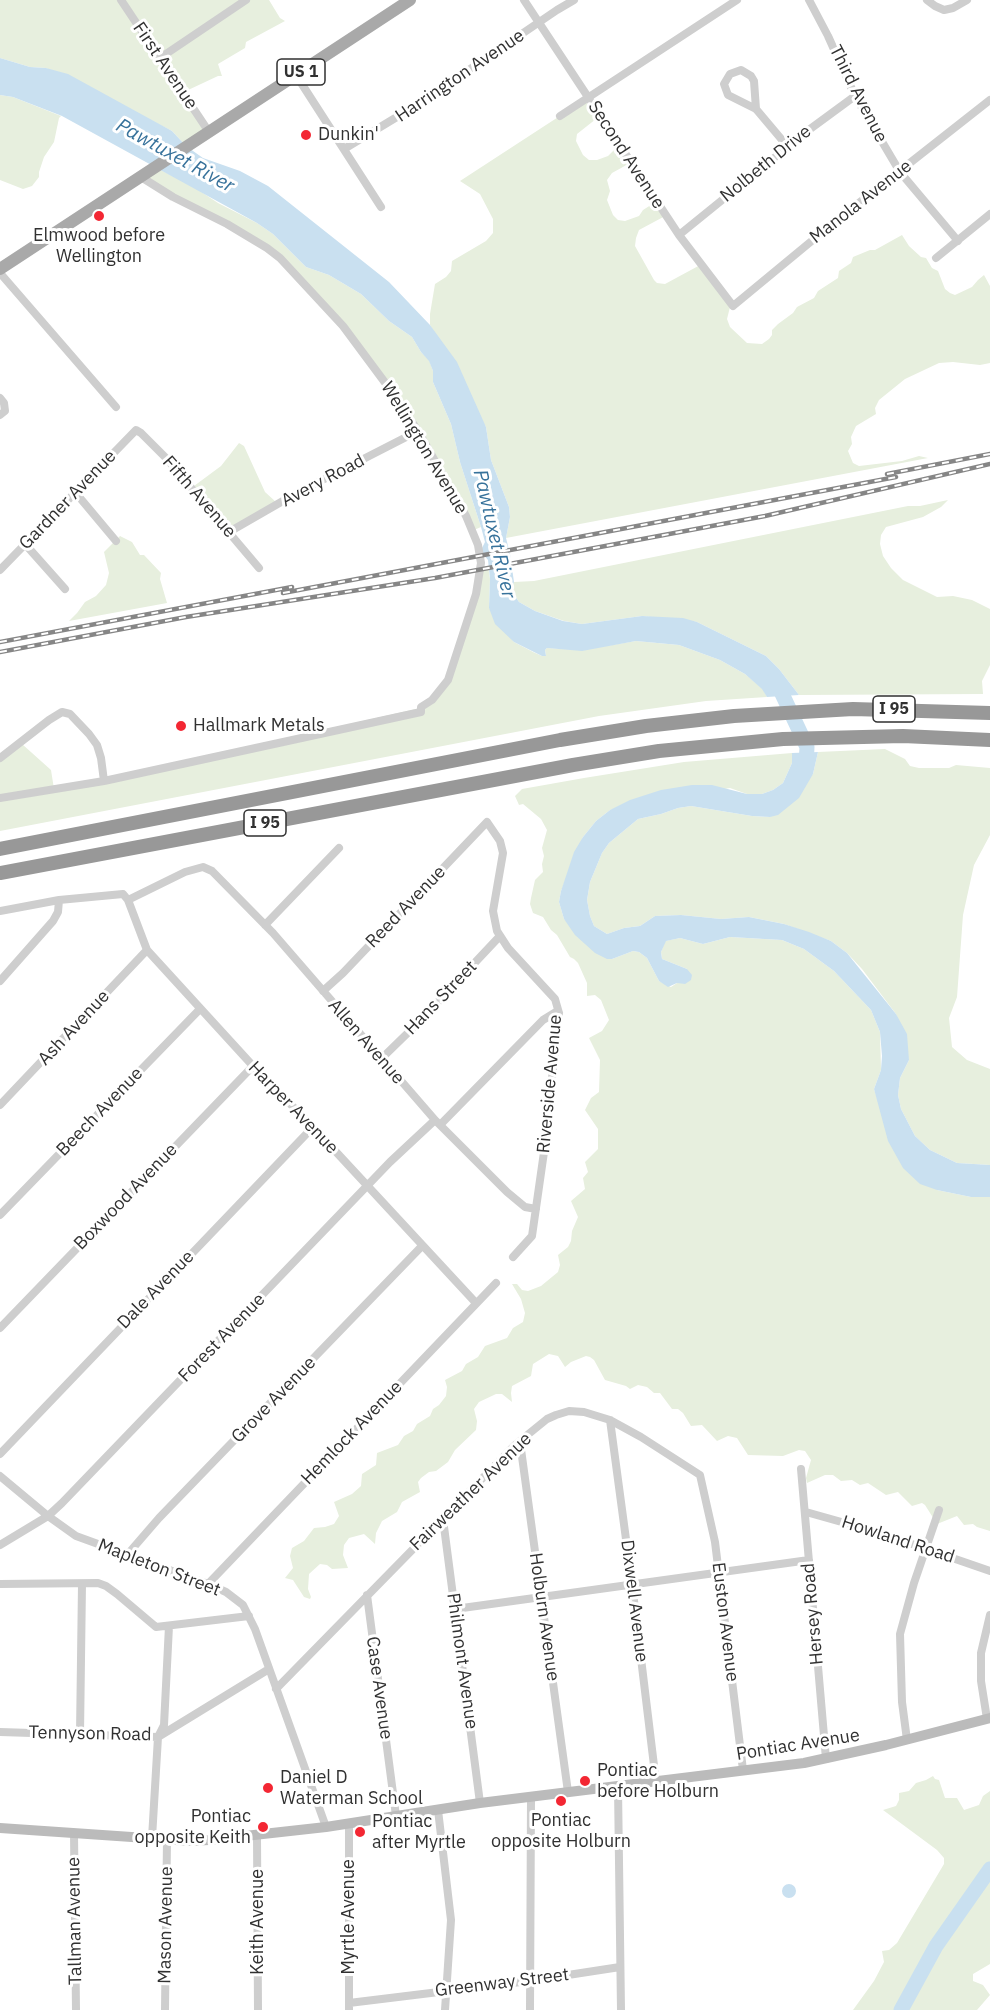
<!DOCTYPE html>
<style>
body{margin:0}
canvas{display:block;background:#fff}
</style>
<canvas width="990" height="2010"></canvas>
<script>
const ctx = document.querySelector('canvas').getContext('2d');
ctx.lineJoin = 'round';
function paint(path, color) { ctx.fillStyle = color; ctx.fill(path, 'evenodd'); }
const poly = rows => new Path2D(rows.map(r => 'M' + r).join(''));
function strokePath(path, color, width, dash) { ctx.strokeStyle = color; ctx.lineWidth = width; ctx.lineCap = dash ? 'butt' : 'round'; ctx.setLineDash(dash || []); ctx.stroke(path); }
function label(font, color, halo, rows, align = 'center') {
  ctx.font = font + ' "IBM Plex Sans",sans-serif'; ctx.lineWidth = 6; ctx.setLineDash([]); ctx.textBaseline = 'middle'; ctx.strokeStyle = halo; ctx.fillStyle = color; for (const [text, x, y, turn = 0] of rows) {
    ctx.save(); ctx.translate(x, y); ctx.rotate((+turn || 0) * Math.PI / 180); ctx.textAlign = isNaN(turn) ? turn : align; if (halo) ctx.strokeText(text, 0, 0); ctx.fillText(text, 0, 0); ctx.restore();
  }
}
const green = poly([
 [0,0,269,0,280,18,285,21,246,42,245,48,218,64,222,76,218,76,186,91,210,131,186,146,172,131,46,68,30,67,0,58],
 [0,95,13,97,61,116,59,118,54,142,44,157,39,172,39,177,32,186,23,189,0,180],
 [587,96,601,115,577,134,576,141,583,155,589,160,597,160,608,156,619,145,632,162,612,173,607,180,610,191,607,200,613,215,618,220,625,221,639,216,643,210,654,203,667,215,639,230,636,238,635,246,654,280,657,283,665,284,702,264,731,303,727,319,730,327,747,343,762,344,769,339,772,335,772,330,778,324,793,313,797,307,814,298,818,291,838,278,839,271,851,263,853,257,870,250,875,250,902,235,909,246,921,257,926,258,932,268,938,271,945,289,950,293,955,295,972,287,978,280,984,275,990,286,990,363,980,365,953,362,939,363,905,379,879,400,875,408,876,414,856,426,851,437,852,444,848,451,853,463,859,466,902,461,919,456,928,458,506,538,510,517,509,507,491,460,486,427,430,325,430,314,435,284,446,277,451,271,452,261,486,241,493,233,493,219,480,194,460,181,569,110],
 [155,167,194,187,218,203,257,223,273,234,306,267,329,275,361,294,389,321,412,337,421,352,429,360,433,371,433,382,451,424,460,462,481,527,474,530,440,469,365,357,278,256,142,176],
 [239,443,244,446,265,492,276,502,229,531,194,486,221,466],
 [948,500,941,507,923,517,886,527,881,535,880,544,883,556,891,568,903,580,937,597,953,596,972,600,990,609,990,665,982,681,983,694,799,695,779,669,766,656,697,622,642,616,582,624,564,621,535,611,519,602,511,590,514,582,534,581,908,506,920,506],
 [120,536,132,542,140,555,144,555,161,573,160,579,167,603,69,621,77,613,85,602,96,596,106,585,109,573,104,552],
 [482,566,488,566,490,579,489,608,514,642,533,652,542,656,546,656,545,650,547,648,582,650,636,641,679,645,720,660,745,674,763,689,767,697,706,701,599,716,0,831,0,762,22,744,51,770,54,789,78,786,420,708,448,678],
 [885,749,905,759,910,766,919,768,949,768,956,765,990,768,990,835,974,865,963,915,957,997,949,1018,952,1047,967,1060,990,1069,990,1165,957,1163,930,1150,915,1136,901,1109,898,1095,900,1078,909,1060,896,1014,862,969,847,953,831,941,784,924,749,917,721,919,681,915,655,916,640,926,624,928,607,934,594,926,590,916,587,900,590,882,602,853,609,843,638,819,661,814,678,808,691,806,752,816,770,817,813,774,818,752],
 [792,753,792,763,783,783,773,790,762,794,747,794,730,788,610,810,596,821,583,837,561,891,559,902,564,919,612,959,633,951,639,952,647,958,659,981,671,987,677,983,687,969,662,959,661,952,665,941,680,938,703,944,730,937,782,940,804,949,834,971,871,1010,880,1032,881,1070,874,1089,879,1104,937,1190,971,1197,990,1197,990,1531,977,1527,973,1524,964,1525,957,1516,937,1524,925,1505,922,1503,912,1506,898,1492,886,1495,868,1483,860,1485,852,1480,841,1481,833,1475,825,1475,807,1483,806,1478,811,1460,805,1451,799,1450,783,1456,748,1455,737,1438,728,1436,717,1441,702,1425,691,1426,683,1413,678,1409,672,1409,660,1393,654,1393,647,1387,638,1385,630,1389,626,1386,605,1380,594,1360,590,1357,586,1356,571,1362,565,1367,558,1356,549,1354,533,1364,531,1376,512,1386,511,1393,512,1402,502,1394,496,1394,479,1402,474,1409,477,1421,476,1430,455,1450,448,1462,436,1471,429,1472,421,1478,418,1482,420,1492,402,1502,397,1512,382,1521,376,1533,375,1544,364,1534,349,1538,344,1545,343,1555,348,1568,332,1569,327,1565,320,1564,309,1574,308,1589,311,1597,310,1599,304,1597,293,1580,285,1578,293,1568,290,1556,292,1548,304,1541,314,1528,325,1527,334,1524,339,1516,334,1502,352,1494,361,1486,362,1474,376,1465,377,1453,398,1445,404,1436,413,1431,417,1424,430,1416,433,1409,439,1405,446,1396,447,1387,445,1380,462,1371,466,1364,478,1357,485,1346,507,1338,513,1328,523,1322,525,1313,521,1299,512,1284,517,1284,522,1290,528,1291,541,1286,558,1272,560,1265,558,1255,568,1247,571,1241,572,1231,578,1217,571,1201,585,1189,583,1178,588,1172,585,1162,598,1149,598,1129,585,1110,591,1098,599,1092,600,1060,589,1038,602,1031,609,1020,601,1000,595,995,587,996,587,983,578,963,574,959,570,957,557,935,551,930,543,917,533,913,530,904,531,898,535,880,543,872,542,864,544,856,542,848,547,830,541,819,523,804,519,805,515,796,522,789,584,778,684,762],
 [933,1776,935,1779,939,1780,945,1798,957,1798,964,1810,979,1805,983,1796,990,1791,990,1964,973,1974,973,1981,983,1985,990,1995,977,2010,853,2010,874,1981,884,1962,882,1951,889,1950,897,1943,944,1864,944,1858,937,1850,883,1810,896,1806,899,1800,899,1793,909,1791,916,1783,926,1780]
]);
const water = poly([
 [0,58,30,67,46,68,68,74,172,131,186,146,203,158,240,171,268,186,389,282,430,325,457,362,486,427,491,460,509,507,510,517,506,538,510,554,514,582,511,590,519,602,535,611,563,621,582,624,642,616,683,618,697,622,766,656,779,669,799,695,767,697,762,689,745,674,720,660,679,645,636,641,582,651,547,648,545,650,546,656,542,656,514,642,495,624,489,608,490,579,488,560,483,554,482,548,485,542,481,527,460,462,451,424,433,382,433,371,429,361,421,352,412,337,389,321,361,294,329,275,306,267,273,234,257,223,62,116,13,97,0,95],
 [818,752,813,774,799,798,778,815,770,817,752,816,691,806,678,808,661,814,638,819,609,843,602,853,590,882,587,900,590,916,594,926,607,934,624,928,640,926,655,916,681,915,721,919,749,917,784,924,809,932,831,941,847,953,896,1014,907,1034,909,1060,900,1078,898,1095,901,1109,915,1136,930,1150,957,1163,990,1165,990,1197,971,1197,937,1190,920,1184,903,1168,888,1141,874,1089,881,1070,882,1056,880,1032,871,1010,834,971,804,949,782,940,730,937,703,944,680,938,666,941,661,952,662,959,687,969,692,975,691,980,685,984,677,983,668,987,659,981,647,958,639,952,633,951,612,959,607,959,595,953,575,935,564,919,559,902,561,891,574,852,583,837,596,821,610,810,630,800,661,790,692,785,712,785,747,794,762,794,773,790,783,783,792,763,792,753],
 '782 1891a7 7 0 1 1 14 0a7 7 0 1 1-14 0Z'
]);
const river = poly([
 [774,680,777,683,807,747,806,766,804,770],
 [901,2010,936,1946,990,1869]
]);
const street = poly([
 [121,0,209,132],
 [524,0,679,235,733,306,831,225,990,100],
 [809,0,828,36,855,96,900,172,958,241],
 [927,0,935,6,944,10,953,8,967,0],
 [160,58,246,0],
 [296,75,381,207],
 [756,109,754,81,751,76,741,70,730,74,724,84,728,95,756,109,788,147],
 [560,116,737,0],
 [344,149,420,103,557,10,574,0],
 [679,235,806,132,855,96],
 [936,258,990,214],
 [0,273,116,407],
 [0,398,4,403,5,411,0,415],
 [75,492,116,541],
 [229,532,295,494,418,431],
 [25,544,65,589],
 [0,570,136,430,141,433,166,458,259,568],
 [0,758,49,720,62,712,70,714,89,734,97,745,101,758,104,781],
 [0,798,104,781,421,712,421,707,432,700,448,680,476,594,481,563,478,545,466,516,418,431,392,392,343,326,280,258,267,248,227,224,173,197,141,177],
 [128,900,185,872,203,867,212,871,273,933,435,1120,507,1192,525,1207,536,1209],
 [0,911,59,900,123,894,128,900,147,950,253,1066,313,1127,476,1303],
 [265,925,339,848],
 [0,981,53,921,58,912,59,900],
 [323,991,343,973,487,822,500,841,503,853,493,911,497,931,508,948,555,999,559,1013,544,1152,532,1236,513,1257],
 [381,1059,420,1021,499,937],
 [0,1105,147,950],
 [440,1125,543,1020,556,1012,559,1013],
 [0,1215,200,1009],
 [0,1328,253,1066],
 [610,1420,632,1584,656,1782],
 [520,1442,568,1792],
 [0,1454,313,1127],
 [801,1469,826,1759],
 [0,1476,48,1516,76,1536,208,1584,226,1592,243,1605,255,1629,326,1827],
 [806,1512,877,1532,990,1571],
 [443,1519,480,1803],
 [0,1545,48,1516,62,1503,390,1162,435,1120],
 [127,1555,159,1518,422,1246],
 [0,1584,98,1583,106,1586,117,1594,156,1627,249,1616],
 [208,1584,496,1283],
 [367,1595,396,1816],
 [455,1609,809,1560],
 [276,1689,515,1445,547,1419,556,1415,569,1411,584,1412,610,1420,641,1437,700,1475,715,1542,743,1770],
 [987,1719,981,1681,981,1653,990,1615],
 [0,1732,158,1737,269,1669],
 [80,1734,82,1584],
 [907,1740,902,1702,900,1634,914,1583,939,1510],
 [618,1787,621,2010],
 [438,1810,451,1920,445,2010],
 [349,1823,349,2010],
 [74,1833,76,2010],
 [257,1835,258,2010],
 [152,1838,158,1737,164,1725,169,1626],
 [349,2003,529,1981,620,1967],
 [165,2010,167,1839],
 [530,2010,531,1798]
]);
const secondary = poly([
 [0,1828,190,1841,209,1840,326,1827,480,1803,804,1763,886,1745,990,1718]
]);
const primary = poly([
 [0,269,410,0]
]);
const highway = poly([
 [0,849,560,740,646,726,734,716,853,709,990,713],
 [0,873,573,765,659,751,783,739,903,736,990,740]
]);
const rail = poly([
 [887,474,990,454],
 [283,593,896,477],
 [0,642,292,587],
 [0,652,186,617,435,578,765,516,990,464]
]);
const markers = [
 [306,135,6,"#f32733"],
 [99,216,6,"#f32733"],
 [181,726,6,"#f32733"],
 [585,1781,6,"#f32733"],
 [268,1788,6,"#f32733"],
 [561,1801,6,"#f32733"],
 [263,1827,6,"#f32733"],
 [360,1832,6,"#f32733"]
];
const shields = [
 [301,72,48],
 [894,709,42],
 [265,823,42]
];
const shieldNames = [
 ["US 1",301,72],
 ["I 95",894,709],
 ["I 95",265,823]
];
const streetNames = [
 ["First Avenue",165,66,56],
 ["Harrington Avenue",460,76,-34],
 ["Third Avenue",858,94,63],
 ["Second Avenue",626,155,57],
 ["Nolbeth Drive",766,164,-39],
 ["Manola Avenue",861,202,-38],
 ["Wellington Avenue",424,448,59],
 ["Avery Road",323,481,-28],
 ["Fifth Avenue",199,497,49],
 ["Gardner Avenue",68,500,-46],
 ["Reed Avenue",406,907,-46],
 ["Hans Street",441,998,-46],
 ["Ash Avenue",74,1028,-47],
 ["Allen Avenue",366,1042,49],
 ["Riverside Avenue",550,1084,-85],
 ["Harper Avenue",293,1108,46],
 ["Beech Avenue",100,1112,-46],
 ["Boxwood Avenue",126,1197,-46],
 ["Dale Avenue",156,1290,-46],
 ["Forest Avenue",222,1338,-46],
 ["Grove Avenue",274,1400,-46],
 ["Hemlock Avenue",352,1433,-46],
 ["Fairweather Avenue",471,1492,-44],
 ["Howland Road",898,1540,18],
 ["Mapleton Street",159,1568,21],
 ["Dixwell Avenue",634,1601,83],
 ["Hersey Road",813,1614,-95],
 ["Holburn Avenue",544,1617,82],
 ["Euston Avenue",725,1622,83],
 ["Philmont Avenue",462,1661,82],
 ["Case Avenue",379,1688,82],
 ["Tennyson Road",90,1734,1],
 ["Pontiac Avenue",798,1745,-9],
 ["Myrtle Avenue",349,1917,-90],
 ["Tallman Avenue",75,1921,-91],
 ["Keith Avenue",258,1922,-90],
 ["Mason Avenue",166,1925,-89],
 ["Greenway Street",502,1983,-7]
];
const poiNames = [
 ["Dunkin'",318,135],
 ["Elmwood before",99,236,"center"],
 ["Wellington",99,257,"center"],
 ["Hallmark Metals",193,726],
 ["Pontiac",597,1771],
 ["before Holburn",597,1792],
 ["Daniel D",280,1778],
 ["Waterman School",280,1799],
 ["Pontiac",251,1817,"right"],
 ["opposite Keith",251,1838,"right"],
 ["Pontiac",561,1821,"center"],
 ["opposite Holburn",561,1842,"center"],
 ["Pontiac",372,1822],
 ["after Myrtle",372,1843]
];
const waterNames = [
 ["Pawtuxet River",175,156,29],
 ["Pawtuxet River",494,534,77]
];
paint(green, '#e7efde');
paint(water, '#c9e0f0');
strokePath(river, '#c9e0f0', 15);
strokePath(street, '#cecece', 8);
strokePath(secondary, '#bbb', 10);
strokePath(primary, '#a9a9a9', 12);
strokePath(highway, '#989898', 14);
strokePath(rail, '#868686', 4.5);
strokePath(rail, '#fff', 2, [7]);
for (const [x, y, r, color] of markers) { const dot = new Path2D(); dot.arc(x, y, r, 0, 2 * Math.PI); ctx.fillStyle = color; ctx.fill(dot); strokePath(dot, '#fff', 2); }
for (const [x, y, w] of shields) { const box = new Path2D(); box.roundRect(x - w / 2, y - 13, w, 26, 4.5); ctx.fillStyle = '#fff'; ctx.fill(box); strokePath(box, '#313131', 1.5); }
label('bold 16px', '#313131', null, shieldNames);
label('18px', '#313131', '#fff', streetNames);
label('18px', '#313131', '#fff', poiNames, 'left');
label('italic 20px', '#37729b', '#fff', waterNames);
</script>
